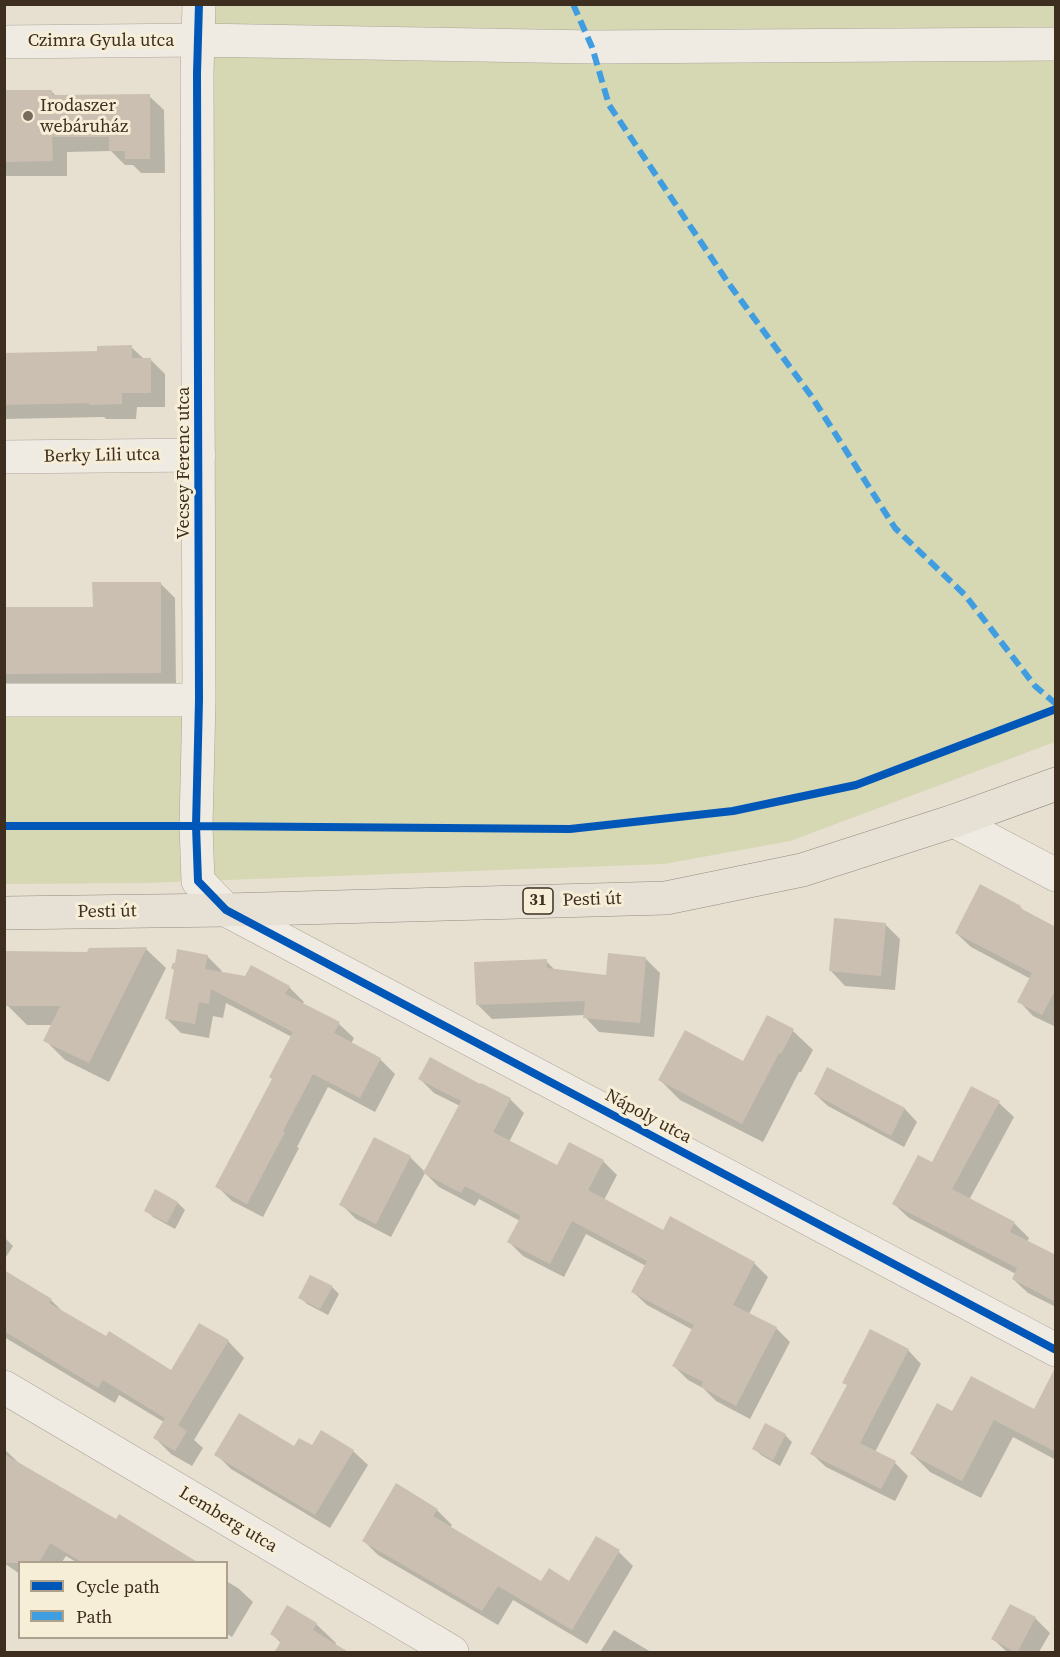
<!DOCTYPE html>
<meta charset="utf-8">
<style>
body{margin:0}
#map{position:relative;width:1060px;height:1657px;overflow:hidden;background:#e7e0d1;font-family:"Source Serif 4",serif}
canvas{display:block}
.frame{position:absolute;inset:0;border:6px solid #3d2e20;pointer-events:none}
.legend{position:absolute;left:18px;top:1561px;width:210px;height:78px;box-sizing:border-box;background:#f7eed8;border:2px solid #ada18e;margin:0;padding:8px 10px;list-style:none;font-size:18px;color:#3d2e20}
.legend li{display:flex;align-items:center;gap:12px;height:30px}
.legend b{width:30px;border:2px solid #ada18e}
</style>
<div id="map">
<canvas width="1060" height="1657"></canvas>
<div class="frame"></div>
<ul class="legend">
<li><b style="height:8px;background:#0057b8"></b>Cycle path</li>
<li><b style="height:8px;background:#3f9de0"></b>Path</li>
</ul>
</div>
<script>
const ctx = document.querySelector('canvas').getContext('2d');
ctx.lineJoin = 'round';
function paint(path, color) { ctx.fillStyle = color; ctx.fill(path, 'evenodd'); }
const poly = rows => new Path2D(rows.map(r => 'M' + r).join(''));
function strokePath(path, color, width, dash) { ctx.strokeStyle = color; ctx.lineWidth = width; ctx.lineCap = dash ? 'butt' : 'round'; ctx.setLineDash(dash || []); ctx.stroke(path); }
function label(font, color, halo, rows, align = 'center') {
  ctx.font = font + ' "Source Serif 4",serif'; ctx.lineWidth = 6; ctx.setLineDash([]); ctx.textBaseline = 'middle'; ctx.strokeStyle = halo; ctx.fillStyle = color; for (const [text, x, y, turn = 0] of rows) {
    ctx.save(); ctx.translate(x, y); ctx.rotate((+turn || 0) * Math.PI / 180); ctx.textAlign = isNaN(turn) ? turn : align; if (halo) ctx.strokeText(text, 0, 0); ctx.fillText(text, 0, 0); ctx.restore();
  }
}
const green = poly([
 [199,5,1055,5,1055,742,790,841,664,864,145,883,5,884,4,700,198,700]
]);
const shadow = poly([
 [51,91,57,97,149,96,164,110,165,173,141,173,133,165,125,165,111,151,67,152,67,176,7,176,4,174,4,92],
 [131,347,144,359,150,359,165,374,165,407,137,407,136,419,106,419,104,417,4,419,4,354,98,353],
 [160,583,175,598,176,687,4,688,4,609,94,608],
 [1020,907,1026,913,1056,929,1056,1027,1033,1016,1019,1001,1031,979,971,947,956,933],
 [885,924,900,939,895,990,845,986,831,971],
 [146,949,166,968,109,1082,65,1060,45,1040,52,1025,27,1025,7,1005,88,953],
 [207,956,222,971,221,973,289,987,304,1002,302,1005,339,1024,354,1038,351,1044,380,1059,395,1074,375,1112,328,1087,297,1147,299,1148,263,1217,232,1201,217,1186,274,1080,292,1037,226,1003,223,1018,213,1016,209,1038,181,1033,166,1018],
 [645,958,660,973,654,1037,599,1032,585,1017,585,1015,492,1019,477,1004,546,961,556,971,607,976],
 [793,1031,813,1050,801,1072,799,1072,763,1142,680,1100,660,1080,744,1063],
 [828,1070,905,1109,917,1122,904,1147,828,1106,815,1094],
 [420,1079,510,1099,524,1113,509,1142,557,1167,603,1161,617,1175,604,1200,664,1232,754,1263,768,1277,749,1314,776,1328,790,1342,750,1419,716,1401,703,1388,688,1380,674,1366,693,1330,647,1305,633,1292,646,1266,586,1234,564,1277,523,1256,509,1242,520,1221,479,1199,475,1206,439,1187,425,1173,391,1237,356,1219,341,1204,410,1157,425,1172,460,1106,434,1093],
 [972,1088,999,1103,1014,1117,969,1200,1014,1223,1029,1238,1027,1242,1056,1256,1056,1307,1028,1293,1013,1279,1016,1274,909,1218,894,1204,933,1164],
 [178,1203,185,1210,175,1229,153,1217,146,1210],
 [4,1237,13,1246,4,1260],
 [4,1272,51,1300,65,1314,171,1372,228,1341,244,1358,194,1440,203,1448,192,1466,171,1454,155,1438,164,1422,119,1395,115,1403,4,1337],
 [332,1287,339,1294,328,1315,307,1304,300,1297],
 [908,1350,921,1364,875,1452,895,1463,908,1476,895,1501,826,1467,812,1454,848,1386,844,1382],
 [1043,1394,1056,1401,1056,1460,1013,1437,981,1498,930,1472,912,1454,953,1413,1034,1411],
 [785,1435,792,1442,780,1466,761,1455,754,1448],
 [312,1447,353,1451,368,1465,330,1528,231,1469,216,1454],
 [4,1449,21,1465,116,1521,197,1562,76,1562,66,1556,62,1562,20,1562,20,1574,4,1563],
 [437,1510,452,1525,450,1528,542,1583,570,1583,619,1552,633,1566,587,1644,513,1600,498,1625,378,1555,363,1540],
 [226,1581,238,1588,253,1602,232,1637,226,1633],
 [1035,1618,1050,1633,1039,1652,1007,1652,993,1639],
 [316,1624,336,1643,335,1645,281,1643,272,1634],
 [614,1630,651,1652,600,1652]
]);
const building = poly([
 [4,90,52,90,52,95,150,94,150,159,125,159,125,151,109,151,109,137,52,137,53,161,4,162],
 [132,345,132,358,151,358,151,393,122,393,122,404,89,405,89,403,4,405,4,353,97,351,97,346],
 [92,582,161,582,161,673,4,674,4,607,93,607],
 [980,884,1021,906,1020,908,1056,927,1056,989,1042,1015,1017,1002,1032,973,955,933],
 [834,918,886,923,881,976,829,971],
 [147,947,89,1063,43,1041,60,1006,5,1006,6,951,87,952,89,948],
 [177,949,208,955,205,969,245,976,251,965,290,986,285,994,340,1022,334,1033,381,1058,360,1098,313,1074,283,1131,285,1132,247,1204,215,1187,272,1079,269,1077,293,1032,211,989,209,1004,199,1002,195,1024,165,1019,174,970,171,968,173,963,175,963],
 [608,953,646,957,640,1023,583,1018,585,1001,476,1005,474,962,547,959,547,968,606,975],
 [767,1015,794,1029,781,1054,779,1053,742,1124,658,1080,685,1030,743,1061],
 [430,1057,480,1084,481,1083,511,1098,493,1132,557,1165,569,1142,604,1160,588,1190,663,1230,670,1216,755,1262,733,1305,777,1327,736,1406,701,1387,703,1382,672,1366,694,1325,631,1292,647,1261,572,1221,550,1264,507,1242,521,1216,465,1186,461,1193,423,1173,461,1101,418,1079],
 [827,1067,905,1108,891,1136,814,1094],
 [971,1086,1000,1101,952,1189,1015,1222,1010,1232,1056,1255,1056,1302,1012,1279,1017,1268,892,1204,918,1155,932,1162],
 [374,1137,411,1156,376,1224,339,1205],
 [155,1189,178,1202,167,1223,144,1211],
 [4,1270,52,1299,49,1303,106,1336,109,1331,171,1370,199,1323,229,1340,178,1425,187,1431,175,1451,153,1438,165,1418,103,1380,98,1388,4,1331],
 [310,1275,333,1286,320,1309,298,1298],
 [870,1329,909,1349,860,1443,896,1461,881,1489,810,1454,847,1385,842,1383],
 [1055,1368,1056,1452,994,1420,962,1481,910,1454,937,1403,952,1411,971,1376,1034,1409],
 [239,1413,294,1446,299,1438,312,1445,321,1430,354,1450,315,1515,214,1455],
 [765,1423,786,1434,773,1460,752,1449],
 [4,1454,116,1519,119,1514,199,1563,83,1563,50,1543,39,1563,4,1563],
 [396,1483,438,1509,433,1516,541,1581,549,1568,569,1581,596,1536,620,1550,572,1630,498,1586,482,1611,362,1541],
 [1010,1604,1036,1617,1017,1653,991,1639],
 [287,1605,317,1623,313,1630,350,1653,274,1653,281,1641,270,1634]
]);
const minor = poly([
 [199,4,197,73,199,700,196,826,198,881,226,910,1056,1350],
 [4,42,198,40,592,47,1056,44],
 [4,457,199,455],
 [4,700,199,700],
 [954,821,1056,875],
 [4,1387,452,1652]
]);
const major = poly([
 [4,913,226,910,666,898,802,870,954,821,1056,784]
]);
const quiet = poly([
 [573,4,592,47,609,105,729,284,812,397,895,528,965,595,1035,686,1056,704]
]);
const cycleway = poly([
 [199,4,197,73,199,700,196,826,198,881,226,910,1056,1350],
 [4,826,196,826,570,829,733,811,856,785,1056,709]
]);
const markers = [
 [28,116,6,"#786c5e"]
];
const shields = [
 [538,901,30]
];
const shieldNames = [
 ["31",538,901]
];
const streetNames = [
 ["Czimra Gyula utca",101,41],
 ["Berky Lili utca",102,456,-1],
 ["Vecsey Ferenc utca",184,463,-90],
 ["Pesti út",592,900,-2],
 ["Pesti út",107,912,-1],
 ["Nápoly utca",648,1117,28],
 ["Lemberg utca",228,1520,31]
];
const poiNames = [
 ["Irodaszer",40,106],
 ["webáruház",40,127]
];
paint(green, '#d6d7b3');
paint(shadow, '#0003');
paint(building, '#cbbfb2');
strokePath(minor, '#ada599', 34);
strokePath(major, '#928b80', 34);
strokePath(minor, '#efebe3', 33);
strokePath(major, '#e6e1d4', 33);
strokePath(quiet, '#3f9de0', 6, [12, 6]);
strokePath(cycleway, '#0057b8', 8);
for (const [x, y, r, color] of markers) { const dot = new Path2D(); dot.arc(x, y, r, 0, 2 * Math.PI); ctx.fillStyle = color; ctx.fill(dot); strokePath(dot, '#f7eed8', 2); }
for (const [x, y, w] of shields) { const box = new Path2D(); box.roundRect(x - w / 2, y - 13, w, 26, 4.5); ctx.fillStyle = '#f7eed8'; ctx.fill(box); strokePath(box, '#3d2e20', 1.5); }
label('bold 16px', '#3d2e20', null, shieldNames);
label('18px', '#3d2e20', '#f7eed8', streetNames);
label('18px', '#3d2e20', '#f7eed8', poiNames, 'left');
</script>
